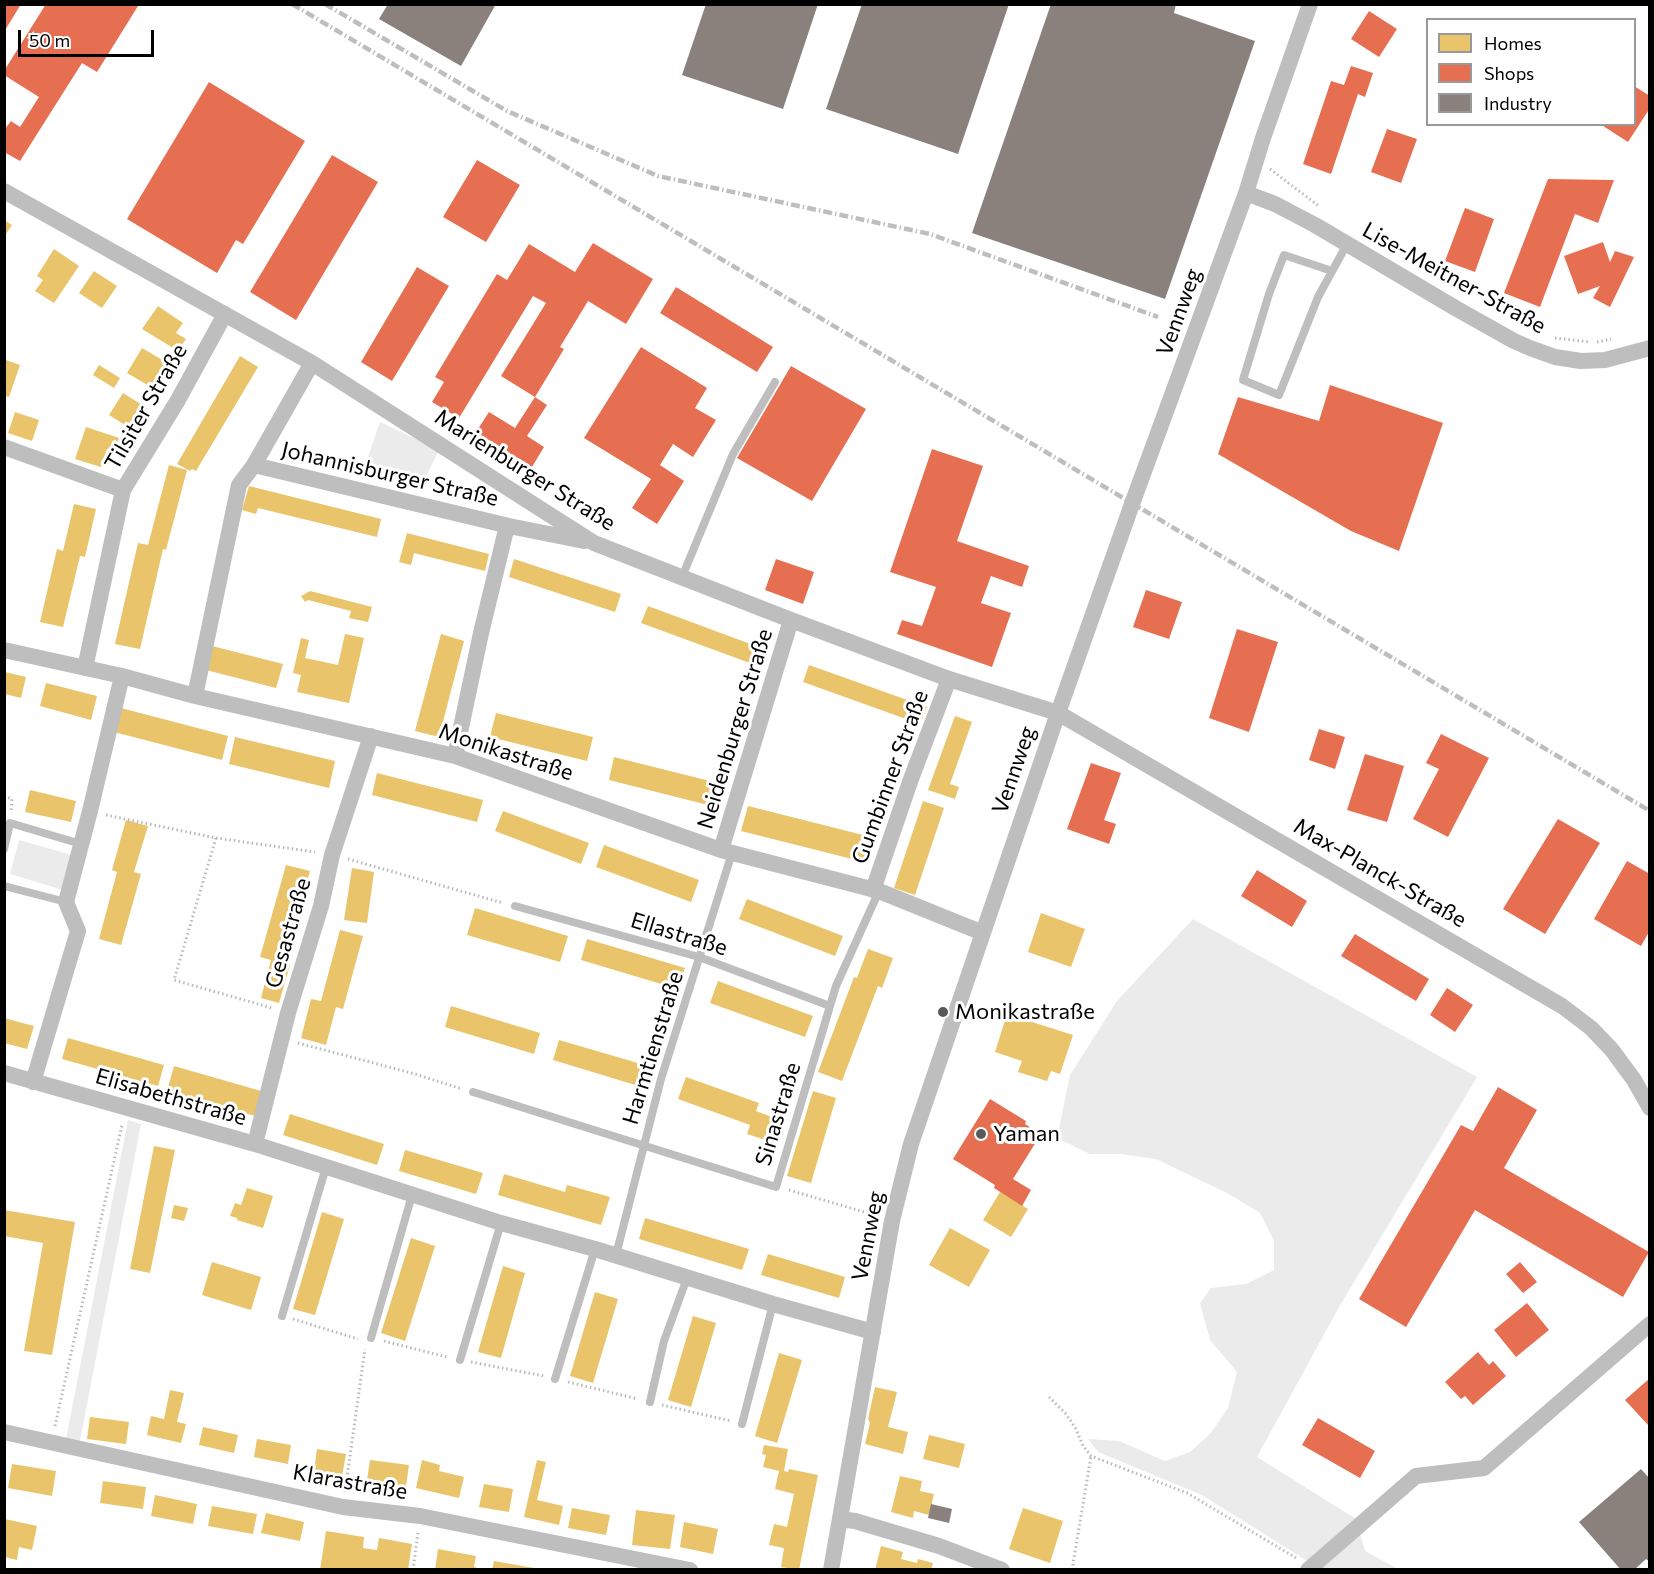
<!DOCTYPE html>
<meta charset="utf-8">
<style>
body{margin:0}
#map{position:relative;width:1654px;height:1574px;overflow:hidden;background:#fff;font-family:Commissioner,sans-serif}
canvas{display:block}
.frame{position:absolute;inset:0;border:6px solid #000;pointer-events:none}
.legend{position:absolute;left:1426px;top:18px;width:210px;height:108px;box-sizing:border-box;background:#fff;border:2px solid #999;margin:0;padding:8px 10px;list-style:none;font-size:18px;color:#000}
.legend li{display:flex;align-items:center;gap:12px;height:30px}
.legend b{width:30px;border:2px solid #999}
.scale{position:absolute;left:18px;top:30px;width:136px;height:27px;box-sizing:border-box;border:3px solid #000;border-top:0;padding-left:8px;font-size:18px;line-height:21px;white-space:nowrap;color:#000;-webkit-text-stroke:4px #fff;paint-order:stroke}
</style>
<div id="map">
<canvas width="1654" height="1574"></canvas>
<div class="frame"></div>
<ul class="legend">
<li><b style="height:16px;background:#e9c46a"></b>Homes</li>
<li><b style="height:16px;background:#e76f51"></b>Shops</li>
<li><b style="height:16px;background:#8a817c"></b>Industry</li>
</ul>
<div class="scale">50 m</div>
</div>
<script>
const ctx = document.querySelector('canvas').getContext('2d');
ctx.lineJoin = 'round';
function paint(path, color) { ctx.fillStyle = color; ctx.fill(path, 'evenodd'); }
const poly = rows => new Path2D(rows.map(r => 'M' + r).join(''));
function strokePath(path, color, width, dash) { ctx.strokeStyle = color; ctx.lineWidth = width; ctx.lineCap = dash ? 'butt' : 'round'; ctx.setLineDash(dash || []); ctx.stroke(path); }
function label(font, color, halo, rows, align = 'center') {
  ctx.font = font + ' Commissioner,sans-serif'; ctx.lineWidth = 6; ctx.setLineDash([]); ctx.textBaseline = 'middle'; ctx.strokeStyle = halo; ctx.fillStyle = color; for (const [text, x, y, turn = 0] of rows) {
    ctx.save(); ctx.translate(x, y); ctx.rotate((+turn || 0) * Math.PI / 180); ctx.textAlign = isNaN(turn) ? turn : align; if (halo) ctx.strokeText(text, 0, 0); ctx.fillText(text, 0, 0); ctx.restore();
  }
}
const green = poly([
 [380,422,439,450,421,486,363,471],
 [19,840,72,855,63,890,10,874],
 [1193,919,1477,1077,1339,1307,1257,1457,1356,1519,1365,1551,1398,1569,1320,1569,1202,1495,1098,1452,1088,1439,1119,1441,1165,1461,1190,1452,1211,1433,1228,1408,1237,1372,1210,1340,1200,1303,1211,1288,1246,1284,1274,1270,1274,1241,1260,1213,1229,1194,1156,1159,1121,1154,1090,1154,1057,1138,1070,1075,1117,1001],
 [128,1120,141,1124,79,1446,65,1444]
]);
const homes = poly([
 [4,220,12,225,4,237],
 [54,249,79,266,54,303,35,291,43,280,37,276],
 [94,271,117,286,102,308,79,293],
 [158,306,183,323,176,333,186,339,178,351,142,329],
 [142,348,171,365,156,390,127,373],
 [240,356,258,367,196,471,192,469,190,471,177,464],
 [6,360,20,365,9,397,4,396,4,366],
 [99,365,120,378,114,388,93,375],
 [123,393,147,408,133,430,109,415],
 [15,412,39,420,32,441,8,433],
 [86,427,119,438,115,451,107,449,101,467,75,459],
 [169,465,187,470,166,550,163,549,140,649,115,644,138,543,148,545],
 [249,486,381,519,377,537,258,508,256,514,242,510],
 [74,504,96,509,85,557,80,556,63,627,40,622,57,549,63,551],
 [407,533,489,554,485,571,414,553,411,565,399,562],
 [514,559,621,594,615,612,509,577],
 [310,591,372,607,368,622,349,618,351,611,308,600,305,602,301,596],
 [648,606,764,649,758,666,641,623],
 [345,634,364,638,349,703,297,692,301,675,293,673,301,638,309,640,305,658,338,665],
 [441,634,464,641,439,737,415,731],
 [212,646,283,664,276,688,206,670],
 [809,665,927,707,920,724,803,682],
 [5,672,26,677,21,698,5,694],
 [46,683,97,696,91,720,40,706],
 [121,708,228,736,222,760,114,732],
 [496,713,593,737,587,761,490,737],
 [955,716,972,722,950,784,959,787,955,799,928,790],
 [235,737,335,761,329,788,229,764],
 [614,757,714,782,708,805,609,780],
 [377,773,483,800,477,822,372,795],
 [30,790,76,801,71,822,25,812],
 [923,801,944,808,915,895,894,888],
 [748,806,871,837,864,862,741,831],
 [503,811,589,843,581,864,495,831],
 [126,820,148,826,134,872,141,874,121,945,99,939,117,872,112,870],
 [604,845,699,880,691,902,596,867],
 [286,865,310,871,284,963,290,965,279,1003,261,998,271,960,260,957],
 [352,868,374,872,367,923,344,920],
 [747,899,843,936,835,956,739,919],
 [475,908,568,936,560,962,467,935],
 [1041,913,1085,929,1071,967,1028,952],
 [340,930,363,936,343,1009,336,1007,326,1045,301,1038,311,999,321,1001],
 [587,939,685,968,678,989,581,960],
 [868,949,893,958,882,988,878,986,842,1081,818,1072,854,977,857,978],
 [718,981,813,1016,805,1037,710,1003],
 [451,1006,540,1033,534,1054,445,1027],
 [1007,1014,1073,1035,1060,1074,1051,1071,1047,1081,1018,1072,1022,1061,995,1052],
 [4,1018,34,1026,27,1049,4,1043],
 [68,1038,164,1065,158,1086,62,1059],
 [559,1040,648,1066,642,1087,553,1060],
 [174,1066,261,1091,255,1116,167,1091],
 [686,1077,759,1103,756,1111,780,1120,772,1142,747,1134,750,1125,678,1099],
 [813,1091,836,1098,811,1183,787,1176],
 [290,1114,384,1144,377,1165,283,1135],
 [154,1146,175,1150,150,1273,130,1269],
 [405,1150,483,1173,476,1194,399,1171],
 [504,1174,565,1192,567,1185,610,1197,601,1225,498,1195],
 [247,1188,273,1196,263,1228,237,1220,237,1218,230,1216,235,1203,241,1205],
 [1000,1192,1028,1209,1011,1237,983,1220],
 [174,1205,188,1208,184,1221,171,1218],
 [4,1210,75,1222,52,1355,24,1351,43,1243,4,1236],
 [322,1212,344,1219,315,1315,293,1309],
 [645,1218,749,1249,742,1270,639,1239],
 [950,1228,990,1250,969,1287,929,1265],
 [411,1238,435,1246,405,1341,381,1333],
 [768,1254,845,1277,839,1298,761,1275],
 [212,1262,261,1277,251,1310,202,1295],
 [503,1266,525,1273,501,1358,478,1352],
 [595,1292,618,1299,593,1383,570,1376],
 [693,1316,716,1323,691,1407,668,1400],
 [779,1353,802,1360,777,1443,755,1436],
 [875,1387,897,1392,888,1427,908,1432,903,1454,865,1444,870,1423,868,1419],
 [170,1390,184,1393,177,1422,186,1424,181,1443,147,1435,151,1416,164,1419],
 [90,1417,129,1422,126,1444,87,1439],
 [203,1427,238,1435,234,1453,199,1445],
 [929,1435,965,1444,959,1468,923,1459],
 [257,1439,291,1445,288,1464,254,1457],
 [764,1445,788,1449,784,1471,788,1472,789,1469,818,1475,799,1570,781,1567,784,1548,769,1545,774,1524,787,1527,794,1494,775,1489,779,1471,763,1467,766,1455,762,1454],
 [317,1449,346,1454,342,1476,314,1471],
 [370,1460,409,1465,406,1486,367,1480],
 [422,1460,440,1465,439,1471,464,1477,459,1498,416,1488],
 [537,1460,546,1462,537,1500,563,1506,559,1525,524,1517],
 [12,1464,56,1471,52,1496,8,1488],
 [900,1476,922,1481,920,1491,934,1494,929,1515,914,1511,913,1518,891,1512],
 [103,1481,146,1487,143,1509,100,1503],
 [484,1484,513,1489,509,1512,479,1507],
 [155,1495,197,1504,193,1524,151,1516],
 [212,1506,257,1514,253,1534,208,1526],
 [572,1508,610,1515,606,1535,568,1528],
 [1023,1508,1063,1521,1050,1563,1009,1549],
 [636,1510,675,1515,670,1549,632,1545],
 [266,1513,304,1522,300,1541,261,1533],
 [5,1519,37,1526,32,1550,19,1547,17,1560,5,1557],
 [684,1522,718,1529,713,1554,680,1547],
 [326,1531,364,1537,363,1548,377,1550,379,1538,412,1544,408,1570,320,1570],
 [881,1546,903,1552,901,1559,917,1563,918,1559,933,1563,931,1570,875,1570],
 [438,1549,476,1556,474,1567,484,1570,435,1570],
 [494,1561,534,1568,534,1570,492,1570]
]);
const shops = poly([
 [4,4,21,4,4,32],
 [46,4,138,6,97,72,82,63,20,161,4,152,4,130,11,121,20,127,39,97,4,75,4,71],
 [1369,11,1397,29,1379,57,1351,39],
 [1351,66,1373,73,1365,97,1358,94,1331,174,1303,164,1331,81,1344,85],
 [209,82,305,141,243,244,236,240,217,273,127,219],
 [1634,86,1650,96,1650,108,1628,142,1600,124,1634,124],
 [1387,129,1417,139,1401,183,1371,172],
 [332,155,378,182,296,320,250,292],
 [477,160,520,185,486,242,443,217],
 [1548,179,1614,180,1598,223,1575,214,1540,307,1504,293],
 [1465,208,1494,219,1475,272,1445,261],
 [1603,242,1610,262,1615,251,1634,257,1610,307,1593,298,1600,286,1578,294,1564,256],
 [593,243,653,279,626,324,588,301,560,347,564,349,535,397,501,376,546,303,533,296,459,418,432,402,444,382,435,377,497,274,507,280,529,244,575,272],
 [417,267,449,286,392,381,361,362],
 [676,287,773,347,757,372,660,313],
 [641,347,707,388,695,408,716,420,693,457,673,444,660,465,684,481,657,524,632,508,651,479,584,438],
 [791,366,866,409,812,501,737,458],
 [1330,385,1443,423,1399,551,1351,531,1218,454,1238,397,1319,421],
 [535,397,547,405,527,436,544,447,532,467,476,432,489,412,515,428],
 [932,449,983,466,957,541,1029,566,1022,587,991,576,981,603,1011,613,992,667,897,634,902,620,922,626,936,587,890,572],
 [776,559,814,572,803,604,765,590],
 [1146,590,1182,602,1169,639,1133,627],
 [1237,629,1278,642,1249,732,1209,718],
 [1319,729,1345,737,1335,769,1309,760],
 [1441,734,1489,758,1448,837,1413,819,1439,769,1426,763],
 [1365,754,1404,766,1387,822,1347,810],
 [1091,763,1121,773,1104,820,1116,824,1109,844,1067,829],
 [1558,819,1600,843,1545,934,1503,909],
 [1627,861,1650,874,1650,930,1641,946,1594,919],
 [1257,870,1307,901,1292,927,1241,896],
 [1355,934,1429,979,1416,1001,1341,956],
 [1447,988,1473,1005,1455,1032,1430,1015],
 [1498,1087,1537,1110,1504,1168,1649,1252,1623,1297,1475,1210,1406,1327,1359,1299,1461,1125,1473,1131],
 [990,1099,1026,1121,1025,1124,1041,1134,1013,1179,1031,1190,1022,1206,994,1188,995,1185,953,1159],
 [1520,1262,1537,1282,1523,1293,1506,1274],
 [1527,1303,1549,1330,1516,1357,1494,1330],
 [1478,1352,1489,1365,1493,1361,1506,1376,1473,1405,1465,1396,1461,1399,1445,1382],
 [1650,1378,1650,1424,1648,1425,1625,1400],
 [1318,1418,1375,1451,1360,1478,1302,1445]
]);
const industry = poly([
 [388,4,496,4,461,66,379,19],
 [706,4,818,4,783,109,682,75],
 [862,4,1009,4,958,154,826,109],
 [1051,4,1176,4,1174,13,1255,41,1165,299,972,233],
 [1641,1469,1650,1479,1650,1562,1646,1559,1634,1570,1621,1570,1579,1522],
 [931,1504,952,1509,949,1523,928,1518]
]);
const path = poly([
 [1270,169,1320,207],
 [1555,338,1590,342],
 [1597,342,1611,339],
 [4,796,12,799,11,812],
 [106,815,216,838,174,980,272,1008],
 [216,838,315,852],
 [348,859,503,903],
 [298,1043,415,1074,462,1089],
 [789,1190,878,1216],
 [293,1319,358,1339],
 [384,1341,447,1357],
 [471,1362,544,1376],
 [568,1382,638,1399],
 [1049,1397,1066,1414,1076,1429,1083,1446,1091,1456,1187,1493,1298,1559],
 [662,1405,731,1421],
 [55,1426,122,1125],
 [345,1492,365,1349],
 [413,1570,418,1533],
 [1072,1570,1091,1456]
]);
const lane = poly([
 [1332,271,1284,255,1269,294,1243,380,1279,395,1318,297,1347,244],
 [682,577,733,454,775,382],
 [4,849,10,823,81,844],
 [4,886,66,902],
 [515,906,699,957,830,1006],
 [473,1092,776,1187,836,986,879,891],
 [616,1255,661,1079,732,853],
 [282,1316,326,1167],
 [371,1338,412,1195],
 [460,1360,501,1223],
 [555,1379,595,1249],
 [650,1402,664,1341,687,1278],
 [742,1424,773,1304]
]);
const street = poly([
 [4,191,312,363,594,543,791,620,949,679,1058,713,1562,1006,1591,1028,1612,1050,1634,1080,1650,1108],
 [1246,193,1275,204,1315,225,1457,309,1514,341,1530,348,1555,357,1581,361,1605,360,1650,348],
 [312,363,254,465,509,526,584,541],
 [4,447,123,490],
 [4,650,122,676,195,696,455,756,721,850,879,891,983,933],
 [85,668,123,490,178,400,225,314],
 [195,696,239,485,254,465],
 [455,756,481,633,505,534,509,526],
 [721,850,791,620],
 [873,890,911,779,949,679],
 [4,1073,255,1144,501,1223,595,1249,773,1304,873,1332],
 [33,1082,78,931,66,902,90,811,122,676],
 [255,1144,288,1013,321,906,332,855,371,736],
 [4,1432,343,1507,420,1516,690,1570],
 [840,1519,855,1521,939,1546,1002,1570],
 [831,1570,892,1221,911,1144,1058,713,1132,504,1246,193,1263,138,1310,4],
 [1308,1570,1416,1476,1484,1468,1650,1324]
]);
const rail = poly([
 [292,4,1650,811],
 [325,4,507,111,658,176,930,234,1158,317]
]);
const markers = [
 [943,1012,6,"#595959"],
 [981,1134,6,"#595959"]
];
const streetNames = [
 ["Lise-Meitner-Straße",1454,278,29],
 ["Vennweg",1179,312,-70],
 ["Tilsiter Straße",146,407,-60],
 ["Marienburger Straße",525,470,32],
 ["Johannisburger Straße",390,474,13],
 ["Neidenburger Straße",735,729,-73],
 ["Monikastraße",506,752,18],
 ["Vennweg",1014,770,-71],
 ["Gumbinner Straße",890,777,-70],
 ["Max-Planck-Straße",1380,873,30],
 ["Gesastraße",288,933,-74],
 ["Ellastraße",679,934,17],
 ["Harmtienstraße",653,1048,-73],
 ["Elisabethstraße",171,1097,16],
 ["Sinastraße",778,1114,-73],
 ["Vennweg",868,1236,-79],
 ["Klarastraße",350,1482,10]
];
const poiNames = [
 ["Monikastraße",955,1012],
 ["Yaman",993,1134]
];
paint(green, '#ebebeb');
paint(homes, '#e9c46a');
paint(shops, '#e76f51');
paint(industry, '#8a817c');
strokePath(path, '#b9b9b9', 3, [1.5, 3]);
strokePath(lane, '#bebebe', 8);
strokePath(street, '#bebebe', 16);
strokePath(rail, '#bebebe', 4.5, [9, 3, 1.5, 3]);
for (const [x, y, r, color] of markers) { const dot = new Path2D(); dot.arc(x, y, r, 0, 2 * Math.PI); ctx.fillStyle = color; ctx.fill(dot); strokePath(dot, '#fff', 2); }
label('22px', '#000', '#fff', streetNames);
label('22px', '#000', '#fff', poiNames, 'left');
</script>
